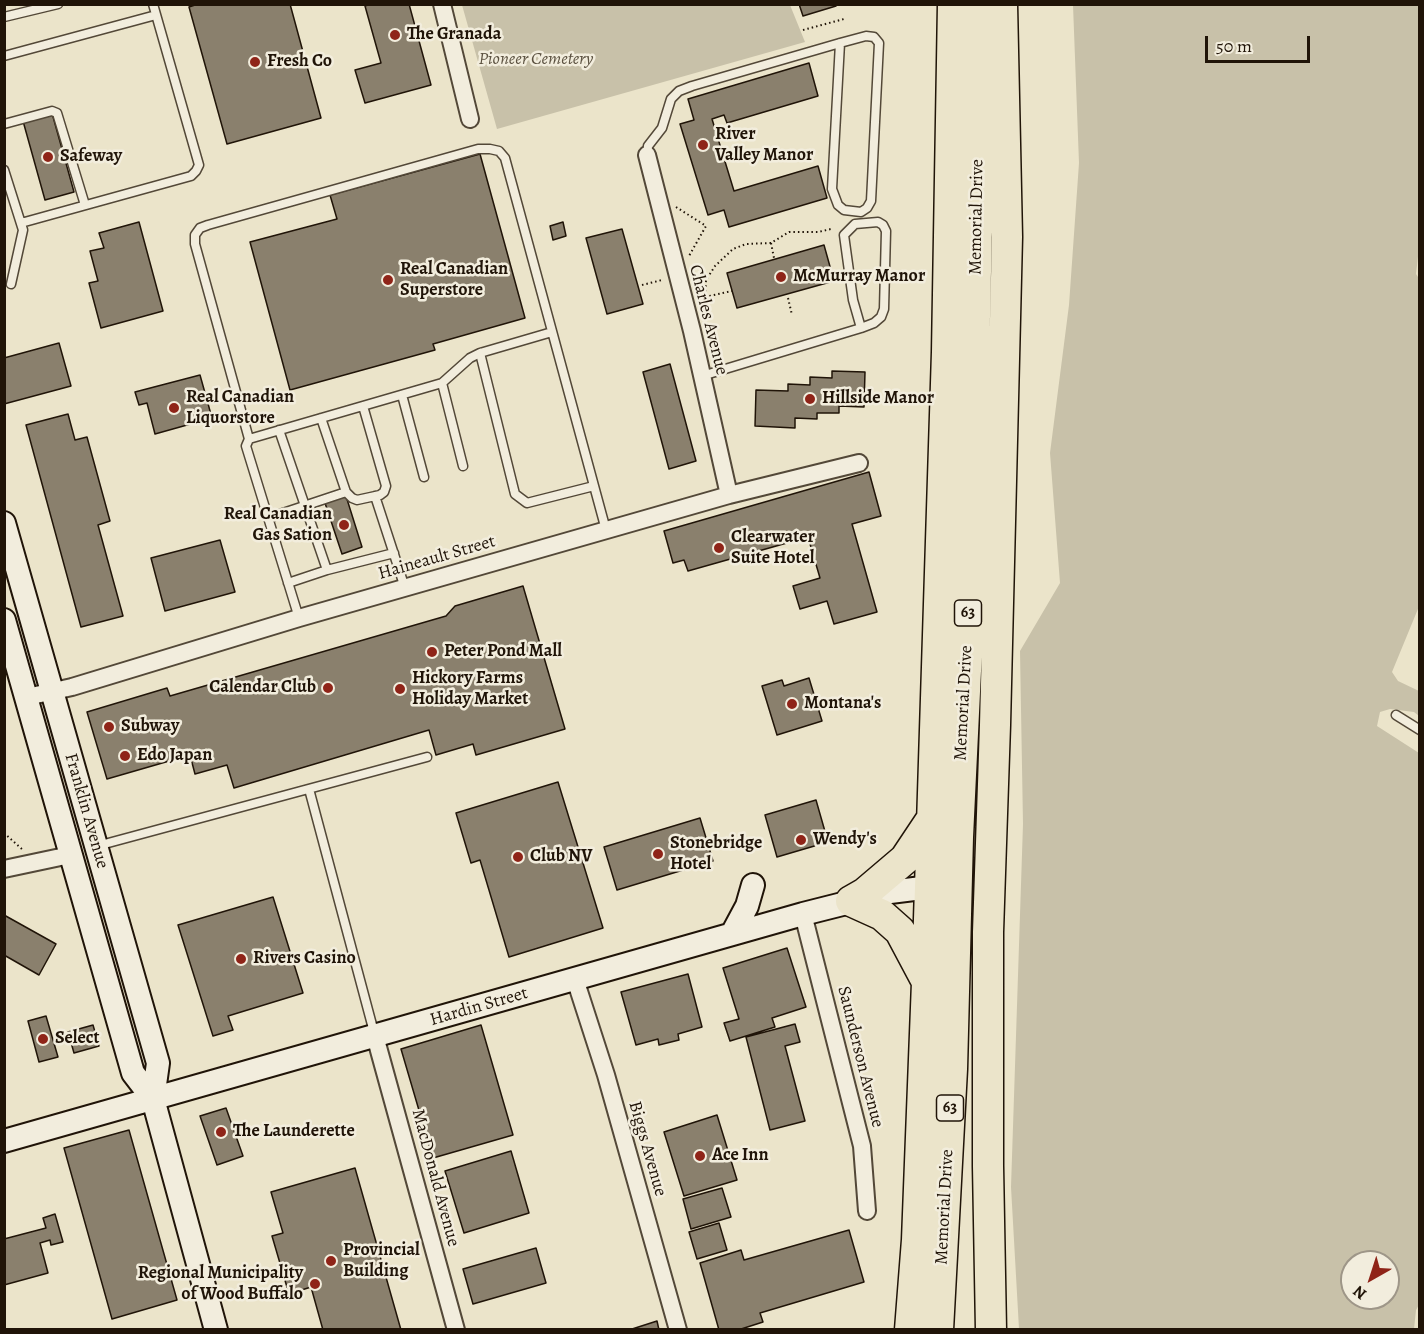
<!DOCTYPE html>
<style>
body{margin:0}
#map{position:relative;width:1424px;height:1334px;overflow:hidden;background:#ebe4ca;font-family:Alegreya,serif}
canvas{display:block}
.frame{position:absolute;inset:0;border:6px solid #201408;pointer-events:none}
.north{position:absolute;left:1340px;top:1250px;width:60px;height:60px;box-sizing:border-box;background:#f2eddd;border:2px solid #9e9688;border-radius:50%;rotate:219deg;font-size:16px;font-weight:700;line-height:24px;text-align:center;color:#201408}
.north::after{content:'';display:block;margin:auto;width:21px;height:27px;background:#8f2418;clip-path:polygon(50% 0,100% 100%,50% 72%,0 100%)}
.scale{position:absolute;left:1205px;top:36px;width:105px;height:27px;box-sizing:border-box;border:3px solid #201408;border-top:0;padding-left:8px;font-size:18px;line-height:21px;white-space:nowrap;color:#201408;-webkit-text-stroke:4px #f2eddd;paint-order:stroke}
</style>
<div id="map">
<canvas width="1424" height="1334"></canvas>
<div class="frame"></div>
<div class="north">N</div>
<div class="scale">50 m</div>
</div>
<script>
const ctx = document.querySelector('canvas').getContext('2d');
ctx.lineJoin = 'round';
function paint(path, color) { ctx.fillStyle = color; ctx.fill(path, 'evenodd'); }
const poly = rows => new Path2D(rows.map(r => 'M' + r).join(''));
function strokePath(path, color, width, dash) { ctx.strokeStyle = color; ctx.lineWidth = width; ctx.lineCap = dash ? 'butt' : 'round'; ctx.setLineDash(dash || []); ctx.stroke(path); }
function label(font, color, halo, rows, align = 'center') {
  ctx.font = font + ' Alegreya,serif'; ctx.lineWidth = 5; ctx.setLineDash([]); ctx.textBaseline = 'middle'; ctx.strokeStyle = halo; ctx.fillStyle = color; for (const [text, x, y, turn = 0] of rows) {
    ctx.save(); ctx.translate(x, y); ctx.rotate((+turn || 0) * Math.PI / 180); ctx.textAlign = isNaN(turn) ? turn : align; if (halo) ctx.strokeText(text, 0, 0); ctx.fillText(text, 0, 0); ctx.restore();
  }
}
const green = poly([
 [462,5,790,5,805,42,497,129],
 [1073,5,1419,5,1420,239,1416,274,1420,280,1420,604,1392,672,1398,681,1419,691,1419,716,1414,712,1390,709,1380,712,1377,726,1419,753,1420,1303,1416,1310,1414,1329,1019,1329,1011,1187,1023,824,1020,651,1060,583,1050,453,1069,305,1079,163],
 [1352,1262,1388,1262,1388,1298,1352,1298]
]);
const building = poly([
 [198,4,290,4,321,118,227,144,189,7,198,4],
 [371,4,409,4,431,85,365,103,355,70,381,63,365,6,371,4],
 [799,4,836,4,836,6,803,16,799,4],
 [809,63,818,96,727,123,724,115,712,119,734,191,818,166,827,198,729,227,724,210,708,215,680,124,694,120,688,99,809,63],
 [52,113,74,192,45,200,23,121,52,113],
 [480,154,525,318,433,344,435,350,290,390,250,242,337,219,330,195,480,154],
 [139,222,163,311,101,328,89,283,98,281,90,251,104,248,99,233,139,222],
 [563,222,566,236,553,240,550,226,563,222],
 [622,229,643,304,607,314,586,238,622,229],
 [824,245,834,281,737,308,727,273,824,245],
 [59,343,71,386,4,404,4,358,59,343],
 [670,364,696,461,669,469,643,372,670,364],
 [832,371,865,372,864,407,839,406,839,413,817,413,817,419,795,418,795,428,755,426,756,390,788,391,788,384,810,385,810,377,832,378,832,371],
 [200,375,212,418,155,434,147,403,139,405,135,392,200,375],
 [68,414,75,440,87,437,110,521,98,525,123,616,81,627,26,425,68,414],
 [869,472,881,516,852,524,877,612,834,624,827,601,800,609,793,586,820,578,808,537,688,571,684,560,673,563,664,531,869,472],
 [346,496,362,547,342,554,325,503,346,496],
 [220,540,235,592,165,611,151,558,220,540],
 [523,586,565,729,476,755,473,744,436,755,429,730,234,788,227,765,195,774,190,755,107,779,87,712,167,688,170,696,446,616,455,606,523,586],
 [809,678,822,721,777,735,762,686,782,680,784,686,809,678],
 [558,782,603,928,509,957,480,860,471,863,456,813,558,782],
 [816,800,828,842,777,857,765,815,816,800],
 [700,818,713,861,617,890,604,847,700,818],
 [273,897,303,993,228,1016,233,1030,213,1036,178,925,273,897],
 [4,915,56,944,39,975,4,955,4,915],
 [787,948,806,1007,772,1018,775,1027,730,1041,724,1023,739,1019,723,968,787,948],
 [688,974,702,1027,678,1034,679,1040,659,1045,658,1039,636,1045,621,992,688,974],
 [46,1016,58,1057,39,1062,28,1021,46,1016],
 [795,1024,800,1042,785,1046,805,1121,770,1130,746,1037,795,1024],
 [93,1025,99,1046,74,1053,68,1032,93,1025],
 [481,1025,513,1135,433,1158,401,1049,481,1025],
 [226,1108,243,1156,217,1165,200,1116,226,1108],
 [717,1115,737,1180,684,1196,664,1132,717,1115],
 [129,1130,177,1300,112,1319,64,1148,129,1130],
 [511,1151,529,1213,464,1233,445,1171,511,1151],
 [355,1168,401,1330,323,1330,311,1287,289,1294,272,1236,283,1233,271,1192,355,1168],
 [722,1188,731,1217,691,1229,683,1199,722,1188],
 [55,1214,63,1242,51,1245,50,1240,40,1243,48,1273,4,1285,4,1239,46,1228,43,1218,55,1214],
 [719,1223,727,1250,697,1259,689,1232,719,1223],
 [849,1230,864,1282,760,1313,763,1322,738,1330,719,1330,700,1263,741,1250,744,1260,849,1230],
 [536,1248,546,1283,473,1304,463,1269,536,1248],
 [657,1321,659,1330,629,1330,657,1321]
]);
const path = poly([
 [803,30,844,19],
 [676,207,706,226,689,256],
 [771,243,774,258],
 [642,285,662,280],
 [705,297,732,291],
 [788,298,792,315],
 [698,300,705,297,706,280,715,266,733,249,746,244,771,243,789,232,818,232,831,229],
 [4,833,23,850]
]);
const lane = poly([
 [4,17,58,4],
 [4,56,156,15],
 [4,124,52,111,57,113,85,205],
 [647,155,648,146,662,128,671,99,679,91,692,86,840,43,866,36,874,37,879,43,871,201,867,208,861,212,844,210,838,205,832,189,840,43],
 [4,170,23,230,11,284],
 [21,223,191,176,196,171,199,165,153,4],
 [552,332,480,353,515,494,527,503,594,486],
 [702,376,861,328,874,323,881,317,884,309,886,231,883,225,878,222,855,224,844,235,853,300,861,328],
 [402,395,424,477],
 [321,418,346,492,352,498,357,500,380,495,384,492,386,486,363,406],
 [279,430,327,570,288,583],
 [249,439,442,383],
 [463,466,442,383,470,358,480,353],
 [375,496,405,588],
 [268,518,346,492],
 [327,570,394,553],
 [299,618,246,446,249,439,195,244,195,235,200,228,208,225,478,149,490,149,499,151,505,158,606,530],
 [1396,715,1420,730],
 [309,789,375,1036],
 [97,846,427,757]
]);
const street = poly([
 [442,4,470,119],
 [647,155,692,331,729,495],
 [27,697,72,687,299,618,729,495,859,463],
 [4,869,70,855],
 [803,914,862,1146,867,1211],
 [575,979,606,1075,678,1330],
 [375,1036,456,1330]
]);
const secondary = poly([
 [4,523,158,1063,153,1099],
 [4,620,133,1073,153,1099,216,1330],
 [732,934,747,906,753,885],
 [4,1141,803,914,890,892,930,887,946,887]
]);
const highway = poly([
 [851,901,865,893,905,859,931,820],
 [851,901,882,915,900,931,925,978],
 [910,1330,917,1240,927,982,947,352,953,4],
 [938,1330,952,1069,958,837,968,629,982,4],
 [991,1330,988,1166,988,932,995,725,1007,237,1002,4]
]);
const markers = [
 [395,35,6,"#8f2418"],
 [255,62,6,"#8f2418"],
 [703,145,6,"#8f2418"],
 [48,157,6,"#8f2418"],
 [781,277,6,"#8f2418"],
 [388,280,6,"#8f2418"],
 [810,399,6,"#8f2418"],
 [174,408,6,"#8f2418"],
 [344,525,6,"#8f2418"],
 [719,548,6,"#8f2418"],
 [432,652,6,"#8f2418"],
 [328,688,6,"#8f2418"],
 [400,689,6,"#8f2418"],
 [792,704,6,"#8f2418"],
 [109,727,6,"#8f2418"],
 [125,756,6,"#8f2418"],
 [801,840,6,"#8f2418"],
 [658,854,6,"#8f2418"],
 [518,857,6,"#8f2418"],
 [241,959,6,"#8f2418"],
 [43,1039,6,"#8f2418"],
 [221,1132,6,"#8f2418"],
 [700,1156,6,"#8f2418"],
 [331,1261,6,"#8f2418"],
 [315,1284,6,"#8f2418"]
];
const shields = [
 [968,613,27],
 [950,1108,27]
];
const shieldNames = [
 ["63",968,613],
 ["63",950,1108]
];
const poiNames = [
 ["The Granada",407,35],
 ["Fresh Co",267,62],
 ["River",715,135],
 ["Valley Manor",715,156],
 ["Safeway",60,157],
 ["Real Canadian",400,270],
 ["Superstore",400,291],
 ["McMurray Manor",793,277],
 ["Real Canadian",186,398],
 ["Liquorstore",186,419],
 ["Hillside Manor",822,399],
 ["Real Canadian",332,515,"right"],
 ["Gas Sation",332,536,"right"],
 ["Clearwater",731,538],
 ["Suite Hotel",731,559],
 ["Peter Pond Mall",444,652],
 ["Hickory Farms",412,679],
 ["Holiday Market",412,700],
 ["Calendar Club",316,688,"right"],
 ["Montana's",804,704],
 ["Subway",121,727],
 ["Edo Japan",137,756],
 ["Wendy's",813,840],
 ["Stonebridge",670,844],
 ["Hotel",670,865],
 ["Club NV",530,857],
 ["Rivers Casino",253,959],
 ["Select",55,1039],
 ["The Launderette",233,1132],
 ["Ace Inn",712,1156],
 ["Provincial",343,1251],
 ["Building",343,1272],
 ["Regional Municipality",303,1274,"right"],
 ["of Wood Buffalo",303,1295,"right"]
];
const parkNames = [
 ["Pioneer Cemetery",536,60]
];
const streetNames = [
 ["Memorial Drive",977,217,-89],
 ["Charles Avenue",708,320,76],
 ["Haineault Street",437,558,-16],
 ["Memorial Drive",964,703,-87],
 ["Franklin Avenue",86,811,74],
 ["Hardin Street",479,1007,-16],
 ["Saunderson Avenue",860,1057,76],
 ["Biggs Avenue",647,1149,74],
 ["MacDonald Avenue",435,1178,75],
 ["Memorial Drive",945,1207,-87]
];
paint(green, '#c8c1a9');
paint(building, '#8a806d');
strokePath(building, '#201408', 1.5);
strokePath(lane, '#534838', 11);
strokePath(street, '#534838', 20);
strokePath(secondary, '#201408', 26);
strokePath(highway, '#201408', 33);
strokePath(path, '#201408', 2, [1.5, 3]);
strokePath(lane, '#f2eddd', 8);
strokePath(street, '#f2eddd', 16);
strokePath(secondary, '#f2eddd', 22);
strokePath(highway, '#ebe4ca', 30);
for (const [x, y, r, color] of markers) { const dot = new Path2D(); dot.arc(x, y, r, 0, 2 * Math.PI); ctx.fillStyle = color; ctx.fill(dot); strokePath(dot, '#f2eddd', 2); }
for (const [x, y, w] of shields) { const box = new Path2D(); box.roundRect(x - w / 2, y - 13, w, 26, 4.5); ctx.fillStyle = '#f2eddd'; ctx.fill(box); strokePath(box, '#201408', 1.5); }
label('bold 16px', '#201408', null, shieldNames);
label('bold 18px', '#201408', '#f2eddd', poiNames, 'left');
label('italic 18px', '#5b5140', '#f2eddd', parkNames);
label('18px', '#201408', '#f2eddd', streetNames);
</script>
